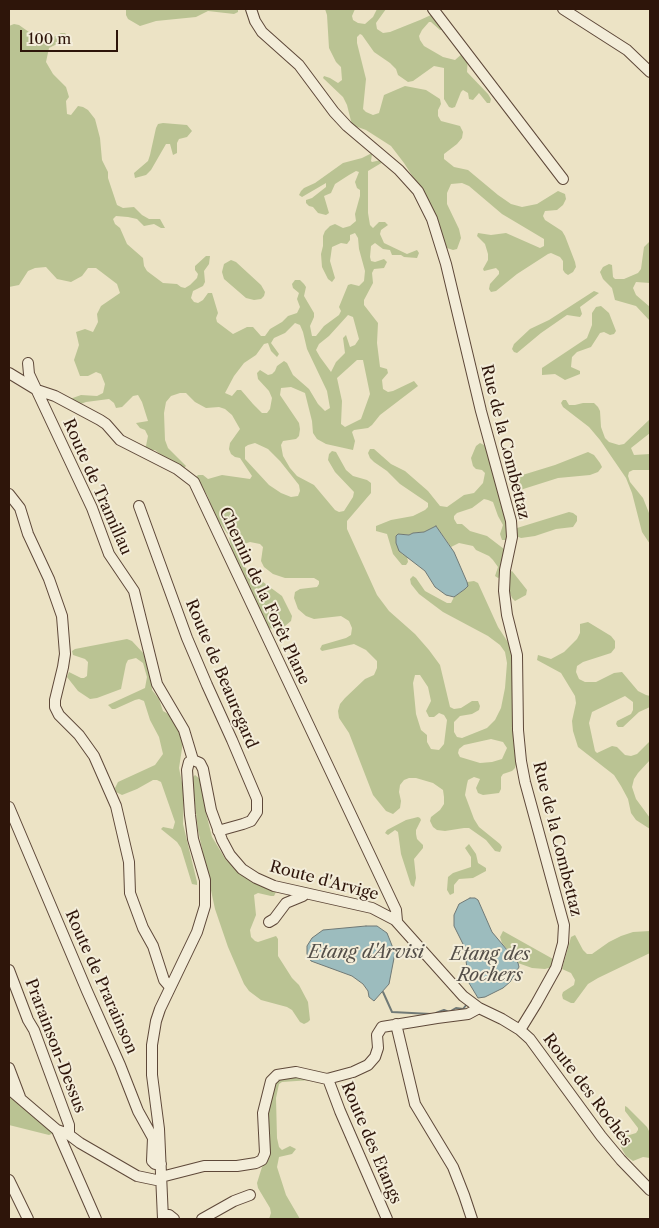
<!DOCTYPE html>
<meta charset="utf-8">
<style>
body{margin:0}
#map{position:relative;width:659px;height:1228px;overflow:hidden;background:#ece3c5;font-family:"Libre Caslon Text",serif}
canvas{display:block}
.frame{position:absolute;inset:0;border:10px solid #2e150a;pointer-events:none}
.scale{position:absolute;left:20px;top:30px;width:98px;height:22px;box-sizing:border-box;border:2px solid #2e150a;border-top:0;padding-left:6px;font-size:15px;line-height:18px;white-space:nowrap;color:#2e150a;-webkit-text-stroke:4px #f3edd9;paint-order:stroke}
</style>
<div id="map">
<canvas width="659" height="1228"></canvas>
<div class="frame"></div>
<div class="scale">100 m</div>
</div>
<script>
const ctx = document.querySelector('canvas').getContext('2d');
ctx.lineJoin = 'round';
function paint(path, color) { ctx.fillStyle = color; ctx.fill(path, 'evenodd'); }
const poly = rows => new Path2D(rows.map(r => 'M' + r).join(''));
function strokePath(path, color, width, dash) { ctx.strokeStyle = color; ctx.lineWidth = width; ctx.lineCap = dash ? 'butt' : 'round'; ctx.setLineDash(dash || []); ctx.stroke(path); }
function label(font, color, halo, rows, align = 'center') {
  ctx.font = font + ' "Libre Caslon Text",serif'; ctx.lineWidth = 4; ctx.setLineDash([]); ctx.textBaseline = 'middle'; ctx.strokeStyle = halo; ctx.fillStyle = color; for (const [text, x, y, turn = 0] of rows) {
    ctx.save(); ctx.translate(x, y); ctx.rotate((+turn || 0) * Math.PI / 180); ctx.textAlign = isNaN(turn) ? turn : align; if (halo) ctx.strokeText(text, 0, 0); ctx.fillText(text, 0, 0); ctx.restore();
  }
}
const green = poly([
 [126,9,238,9,238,12,234,14,208,11,196,17,156,21,140,26,128,19,126,15],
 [325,9,355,9,352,16,353,20,358,23,365,24,373,17,377,9,386,9,376,23,377,29,383,33,390,32,420,20,431,15,435,9,443,30,440,30,431,22,429,22,422,30,419,36,420,40,424,46,443,57,455,60,463,53,468,56,467,72,488,94,491,99,490,103,487,103,479,93,473,100,469,99,468,93,463,90,461,92,455,107,452,108,449,107,444,99,444,68,434,66,413,81,408,82,398,75,396,69,390,63,374,52,362,35,360,34,357,37,357,43,366,79,363,109,366,112,373,115,379,113,384,95,405,86,426,90,440,99,441,104,438,110,438,116,441,121,460,126,463,132,462,138,457,144,444,154,444,159,454,167,468,170,498,195,511,204,522,207,537,204,558,191,565,194,566,199,563,205,557,210,545,211,543,216,545,220,562,231,565,236,575,262,576,267,573,272,568,275,565,273,563,270,563,261,560,257,551,253,548,254,517,274,496,291,491,292,489,289,490,284,499,274,499,271,496,268,484,271,483,269,488,260,488,254,485,244,477,236,478,233,491,235,506,233,540,248,544,246,544,239,502,214,469,186,462,183,451,184,447,193,447,204,459,229,461,238,457,249,453,250,447,248,431,205,404,163,391,146,366,130,352,125,347,105,343,97,323,78,324,76,330,78,338,83,342,80,341,67,336,62,329,48,327,15],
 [14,24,19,25,36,37,41,35,50,39,61,33,65,33,68,37,65,42,55,45,49,48,46,62,53,74,66,87,69,97,66,101,67,114,71,115,78,106,83,107,88,110,95,119,100,138,102,160,108,172,108,178,117,205,123,208,134,207,142,215,149,219,160,219,165,228,161,228,154,224,144,226,137,219,128,217,116,216,113,219,115,224,120,228,127,244,143,258,144,266,147,271,163,283,177,284,181,287,185,288,190,285,197,278,198,274,195,270,195,266,206,256,210,256,209,264,204,271,205,282,203,286,193,291,191,298,194,302,198,303,203,300,208,293,212,293,218,313,216,318,217,322,233,334,247,327,253,327,261,336,265,336,270,329,282,322,288,316,297,313,300,307,297,299,299,293,293,288,292,284,295,280,300,280,304,284,306,287,304,296,314,313,314,317,310,326,312,336,316,336,324,326,339,315,341,311,339,307,348,285,351,284,359,286,364,281,365,271,359,249,358,238,355,233,350,235,350,240,347,244,341,243,332,247,330,261,335,278,332,282,328,279,322,267,321,254,323,246,323,236,325,231,330,226,335,224,343,228,350,226,356,221,355,214,360,196,360,190,357,188,355,182,359,172,356,171,349,175,335,184,331,193,324,196,329,213,326,215,318,213,313,207,309,206,306,203,306,200,312,198,326,187,326,183,302,197,299,195,301,191,304,188,315,183,343,163,362,158,370,154,372,154,371,161,372,162,381,160,383,162,368,171,368,213,370,225,373,228,379,222,385,222,388,225,381,230,380,234,384,243,407,254,417,250,419,253,417,258,404,257,401,255,392,255,390,250,383,249,375,243,371,246,370,257,371,261,375,262,384,259,387,262,384,268,374,269,372,273,373,283,364,300,364,305,378,323,377,343,380,367,387,369,388,373,382,380,383,389,388,392,393,391,414,381,418,386,380,415,372,425,368,428,354,430,352,432,355,441,353,450,326,444,317,439,313,433,312,421,305,393,291,387,281,388,280,395,299,423,300,429,299,436,296,439,283,441,281,445,283,456,290,468,297,476,314,485,335,510,339,512,344,511,353,497,354,492,335,472,328,460,329,454,332,451,336,452,346,470,353,476,367,480,371,483,371,493,347,521,347,529,377,595,389,611,415,634,429,650,440,665,450,707,454,709,461,708,472,701,478,701,480,706,479,710,472,714,460,716,454,722,454,732,457,737,462,738,487,728,495,720,501,708,505,688,507,663,505,652,500,645,488,636,443,612,419,594,411,584,410,579,413,576,416,578,425,591,447,603,451,603,454,597,465,589,467,586,467,582,474,581,478,583,498,627,513,650,513,729,517,761,515,768,512,771,503,774,501,777,501,789,499,793,483,795,478,793,476,788,480,779,474,777,468,780,467,784,465,795,474,819,479,827,500,844,502,847,500,852,495,851,486,840,469,828,464,828,445,831,437,830,433,827,430,821,431,817,440,810,444,804,444,797,443,790,433,783,416,778,409,778,404,780,400,785,399,792,401,801,400,808,393,814,386,811,373,795,349,733,339,718,338,711,340,704,345,698,365,679,374,675,377,668,377,661,366,650,354,644,322,651,320,649,322,645,346,638,351,635,352,628,349,621,341,616,314,619,306,616,298,609,294,598,295,592,300,589,317,587,319,584,319,581,314,578,285,578,273,574,264,567,261,561,263,547,260,544,250,542,244,544,240,546,239,551,241,562,248,571,282,596,292,616,291,621,279,631,269,628,261,614,253,594,236,561,234,553,231,548,229,536,217,519,207,495,196,477,198,475,203,475,208,479,222,475,250,479,252,476,240,458,235,457,231,454,229,449,230,443,240,429,232,415,225,409,219,407,206,408,195,402,186,393,180,393,171,396,166,402,164,413,165,440,168,448,186,466,184,468,170,462,155,450,148,450,143,447,146,446,148,436,145,430,140,428,136,423,148,421,142,402,138,395,133,396,122,407,116,408,114,403,109,399,86,402,75,406,70,399,81,395,97,396,103,393,105,384,101,374,96,372,88,376,80,376,74,360,79,345,76,332,85,329,93,332,98,322,97,314,101,306,120,293,117,284,96,268,88,268,82,276,71,282,57,279,46,267,35,268,28,271,19,285,9,287,9,26],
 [348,315,353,317,359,339,355,345,350,347,346,335,343,338,345,353,336,362,331,372,320,357,316,350,319,344,329,336],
 [295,323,300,325,303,332,307,349,327,391,330,408,325,411,318,404,309,389,293,375,287,363,284,361,277,366,275,371,272,374,268,375,260,370,257,373,258,379,269,391,272,398,270,409,267,413,262,413,253,404,241,390,237,390,232,396,225,393,234,376,244,363,256,355,264,344,268,343,271,351,277,357,279,354,271,343,274,338,285,333],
 [357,360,363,360,370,394,361,419,345,427,341,424,342,401,337,378],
 [255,443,268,449,280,461,299,485,300,491,298,496,291,497,281,493,269,485,245,459,245,447,248,445],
 [415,675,420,675,428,687,431,701,426,711,429,717,434,717,439,713,444,715,447,720,444,744,439,750,431,749,427,742,427,735,421,730,416,714,413,683],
 [491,739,503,742,507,748,502,759,492,762,480,763,460,757,458,753,459,749,464,745],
 [163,123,187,125,192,131,187,137,179,139,177,143,177,153,173,155,170,144,166,144,151,170,146,175,135,178,134,173,148,161,150,155,156,128,158,124],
 [650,241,650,283,636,282,633,288,636,295,650,307,650,321,636,306,615,300,612,288,603,279,600,272,603,267,609,264,612,265,613,277,615,279,624,279,638,273,641,269,644,247],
 [231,260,236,262,261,285,265,292,264,296,261,299,254,300,246,298,224,279,222,272,224,264],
 [594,291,599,293,580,307,582,314,580,317,567,315,541,333,517,353,514,352,512,349,514,344,530,329,549,320],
 [601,306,609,313,616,331,614,334,610,335,604,332,600,333,591,347,577,352,572,357,571,367,580,371,580,374,565,380,555,374,542,375,542,368,587,338,592,325,592,313,596,307],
 [563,400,566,400,569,405,575,405,583,403,594,403,598,407,600,411,601,427,605,438,609,442,619,445,624,444,650,419,650,433,631,448,634,455,650,454,650,470,633,470,629,472,628,476,630,482,643,498,649,513,650,544,642,532,632,493,626,478,600,440,589,427,563,407,561,403],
 [480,443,488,447,509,523,506,540,502,540,500,534,503,525,498,516,493,502,488,500,484,499,472,508,457,513,454,516,454,519,457,524,462,524,470,531,487,536,504,549,502,575,498,578,495,576,498,567,493,560,489,556,476,550,473,546,459,543,451,547,436,526,424,532,413,533,409,535,398,534,402,554,407,556,408,562,406,565,402,565,393,554,387,534,376,531,376,526,391,520,413,516,425,510,428,507,428,503,400,484,387,471,374,462,370,458,368,453,370,449,374,449,391,464,405,471,428,491,440,506,447,507,464,495,474,493,483,483,485,473,482,470,476,469,473,466,471,458,476,446],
 [588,452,594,455,600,463,602,467,598,472,590,475,558,478,517,491,511,490,510,486,510,480,516,477,555,465],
 [569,512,573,513,577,516,577,521,573,527,556,529,535,536,521,538,516,536,515,529,517,528],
 [512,571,527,590,526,595,515,601,512,598,508,588,510,572],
 [588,622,611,636,615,641,615,648,611,653,583,662,577,666,576,672,579,679,585,682,596,682,614,673,622,672,638,691,646,695,650,696,650,707,639,712,623,727,618,727,616,724,617,721,631,714,633,710,633,702,625,696,592,712,589,723,595,751,597,753,612,746,617,747,625,755,631,756,637,754,650,741,650,760,638,773,634,779,632,787,636,799,650,818,650,829,636,820,631,813,628,799,621,786,614,775,578,747,573,731,572,721,576,703,575,696,561,673,537,660,538,655,551,659,564,652,577,639,580,633,580,624],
 [127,639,132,641,145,655,151,677,152,690,159,699,163,711,170,715,176,722,183,742,179,768,184,793,183,824,197,882,197,885,192,884,181,848,177,842,161,829,163,827,173,829,175,822,161,782,157,780,153,780,137,789,122,795,116,792,115,788,118,782,155,765,163,754,159,737,150,720,144,701,139,699,135,700,115,709,112,709,108,705,145,688,147,677,143,663,136,658,128,660,126,664,121,689,97,698,90,699,78,691,67,677,69,672,81,678,84,678,87,676,88,662,85,659,73,655,72,651,75,649],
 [195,775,201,780,207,817,212,837,226,860,249,880,276,892,274,896,271,896,258,893,254,895,256,915,250,930,251,937,255,941,258,942,276,936,278,939,278,956,292,978,299,985,308,1002,310,1020,308,1022,304,1024,300,1022,292,1010,287,1007,261,1000,249,991,244,984,228,947,215,909,198,830,193,786,193,777],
 [418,817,420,818,421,820,416,830,416,834,417,839,423,845,423,848,414,859,416,878,414,887,411,885,401,854,398,832,395,830,388,835,385,833,387,830,406,820],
 [469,844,476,854,478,863,486,868,486,871,473,878,459,879,454,885,454,893,450,895,447,890,448,877,453,873,471,867,471,857,465,848],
 [503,931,553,959,552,967,545,969,532,968,518,963,502,943,500,937],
 [650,931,650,953,598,978,588,984,574,1003,571,1003,563,999,562,995,563,992,574,985,575,980,571,973,562,969,571,937,575,935,583,950,587,954,592,954,609,942,621,936,633,932],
 [287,1074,311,1080,282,1082,279,1084,276,1098,277,1138,279,1147,282,1150,290,1146,296,1149,292,1154,279,1157,277,1167,286,1195,300,1219,269,1219,271,1213,270,1208,258,1188,257,1183,262,1167,267,1157,267,1112,275,1081],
 [9,1097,30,1109,54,1133,49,1135,9,1125],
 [625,1106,627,1107,647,1127,650,1133,650,1158,643,1157,633,1161,626,1156,623,1151,620,1145,623,1137,636,1133,638,1130,638,1128,625,1111]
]);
const water = poly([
 [436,526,454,552,467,582,468,586,465,589,454,597,446,595,435,587,425,571,399,551,396,543,396,536,398,534,409,535,413,533,424,532,436,526],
 [470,898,475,898,478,900,492,932,518,963,519,967,510,982,503,988,485,997,478,998,469,983,464,946,454,926,454,915,459,904,470,898],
 [366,926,377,926,387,933,395,953,389,984,374,1001,369,997,368,991,363,984,352,976,311,961,307,954,307,946,312,938,323,930,366,926]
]);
const stream = poly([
 [383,992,392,1012,431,1014],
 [436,1013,444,1010,449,1012,456,1008,463,1009,467,1004]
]);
const minor = poly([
 [251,9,255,21,262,32,299,65,334,112,347,126,399,170,418,191,432,219,446,264,481,411,511,521,512,537,505,570,504,591,507,615,517,655,518,730,521,761,525,782,564,925,563,943,556,968,536,1004,520,1030],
 [433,9,563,179],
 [563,9,627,50,650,72],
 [28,363,29,374,92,508,109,554,134,591,157,684,184,730,193,760],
 [9,373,37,390,55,396,100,420,106,424,120,440,177,469,194,482,396,910,397,921],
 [9,494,20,508,28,534,49,579,62,616,65,654,63,667,55,700,55,707,59,715,79,735,94,756,116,806,129,862,130,893,143,928,153,946,164,980,170,987],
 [139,506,187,638,207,685,232,740,257,799,257,812,251,821,243,824,218,831],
 [9,807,87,991,120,1065,138,1111,153,1138,152,1161,155,1164,161,1164],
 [269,922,274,919,286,903,303,896,304,893],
 [9,970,28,1020,34,1030,69,1125,69,1134],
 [396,1024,415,1104,453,1167,464,1195,472,1219],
 [9,1068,20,1097],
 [328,1079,340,1111,387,1219],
 [9,1089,57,1130,68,1134,80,1143,137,1176,161,1181],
 [57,1130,96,1219],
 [161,1177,204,1166,237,1166,256,1163,262,1160,265,1153,263,1113,271,1081,277,1075,296,1072,327,1079,353,1072,368,1065,375,1057,378,1048,377,1035,382,1027,437,1018,468,1014,479,1008],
 [9,1180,28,1219],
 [163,1215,169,1215,174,1219],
 [163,1219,159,1129,152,1075,152,1045,156,1021,160,1009,197,932,205,906,205,880,193,839,190,815,187,770,189,762,193,760,200,763,203,769,211,810,222,840,230,855,242,869,256,878,274,886,372,908,395,920,463,996,479,1008,502,1019,520,1030,530,1039,601,1136,621,1160,650,1190],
 [202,1219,234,1201,250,1195]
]);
const streetNames = [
 ["Rue de la Combettaz",505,442,76],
 ["Route de Tramillau",97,487,66],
 ["Chemin de la Forêt Plane",264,596,65],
 ["Route de Beauregard",221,674,67],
 ["Rue de la Combettaz",557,839,76],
 ["Route d'Arvige",324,881,15],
 ["Route de Prarainson",101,982,66],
 ["Prarainson-Dessus",55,1046,69],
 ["Route des Rochés",587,1090,53],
 ["Route des Etangs",371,1143,67]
];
const waterNames = [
 ["Etang d'Arvisi",366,953],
 ["Etang des",490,955],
 ["Rochers",490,976]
];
paint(green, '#bac393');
paint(water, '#9cbcbe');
strokePath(water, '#707976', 1);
strokePath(stream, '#707976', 2);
strokePath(minor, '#5e4839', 12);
strokePath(minor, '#f3edd9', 10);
label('16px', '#2e150a', '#f3edd9', streetNames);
label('italic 18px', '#544f49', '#f3edd9', waterNames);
</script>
